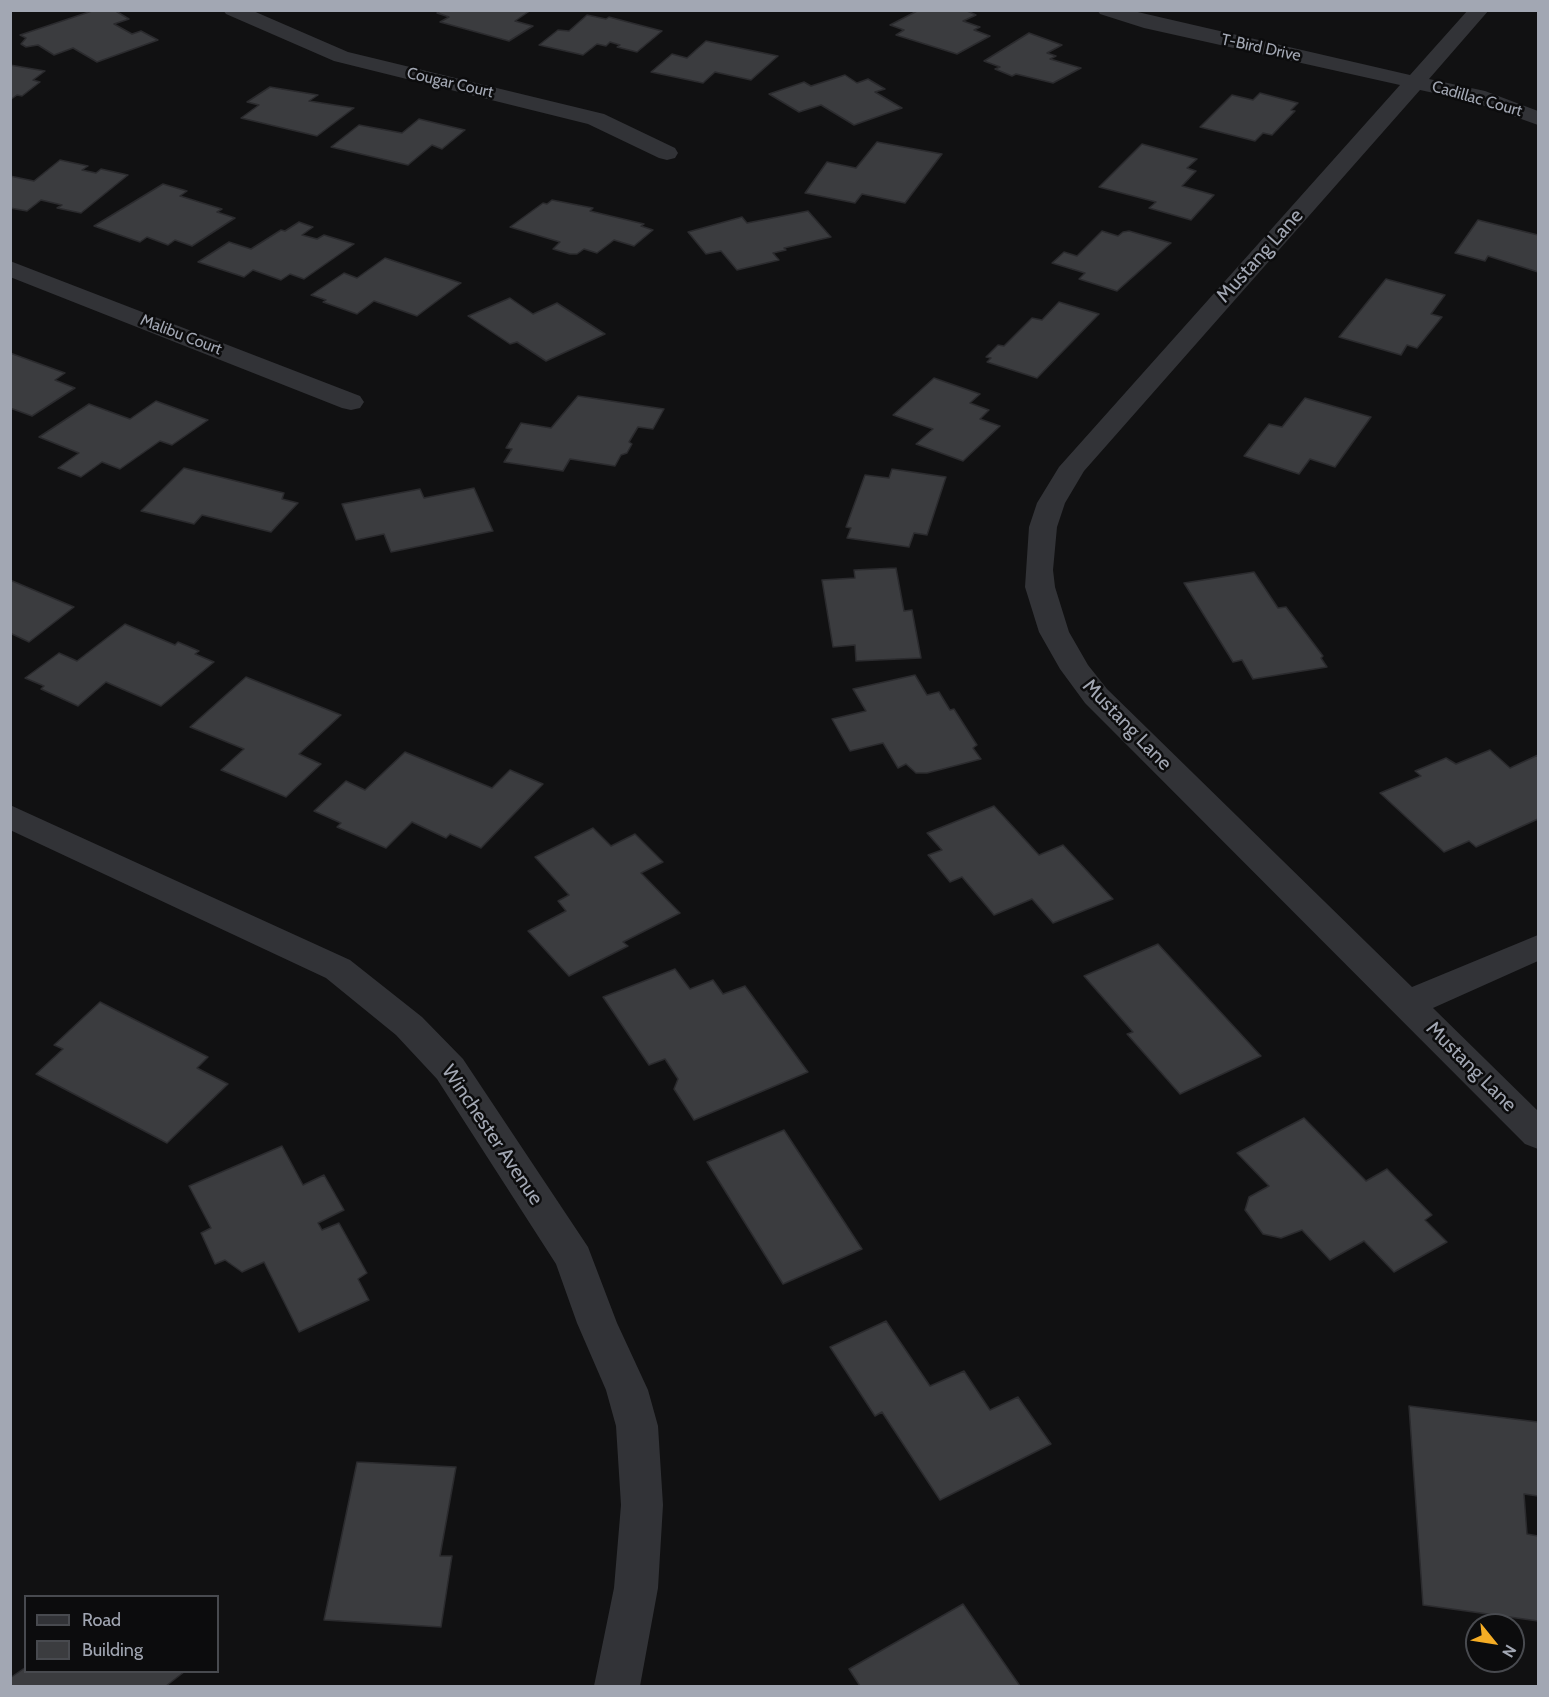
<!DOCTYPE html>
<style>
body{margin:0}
#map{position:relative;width:1549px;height:1697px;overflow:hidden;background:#111112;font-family:Cabin,sans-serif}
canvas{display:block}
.frame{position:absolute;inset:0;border:12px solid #a2a7b3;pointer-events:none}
.legend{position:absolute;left:24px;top:1595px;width:195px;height:78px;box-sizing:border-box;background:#0c0c0d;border:2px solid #484a4f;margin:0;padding:8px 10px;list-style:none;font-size:18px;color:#a2a7b3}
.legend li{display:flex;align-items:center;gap:12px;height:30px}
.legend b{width:30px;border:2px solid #484a4f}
.north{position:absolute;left:1465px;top:1613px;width:60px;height:60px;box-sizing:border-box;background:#0c0c0d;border:2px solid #484a4f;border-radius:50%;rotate:120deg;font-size:16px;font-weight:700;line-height:24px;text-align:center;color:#a2a7b3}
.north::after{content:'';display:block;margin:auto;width:21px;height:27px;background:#f5ad25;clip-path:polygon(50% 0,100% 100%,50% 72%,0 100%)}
</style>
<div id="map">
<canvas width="1549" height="1697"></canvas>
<div class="frame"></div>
<ul class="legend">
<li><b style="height:8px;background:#323337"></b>Road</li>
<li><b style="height:16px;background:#3b3c3f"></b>Building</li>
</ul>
<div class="north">N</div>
</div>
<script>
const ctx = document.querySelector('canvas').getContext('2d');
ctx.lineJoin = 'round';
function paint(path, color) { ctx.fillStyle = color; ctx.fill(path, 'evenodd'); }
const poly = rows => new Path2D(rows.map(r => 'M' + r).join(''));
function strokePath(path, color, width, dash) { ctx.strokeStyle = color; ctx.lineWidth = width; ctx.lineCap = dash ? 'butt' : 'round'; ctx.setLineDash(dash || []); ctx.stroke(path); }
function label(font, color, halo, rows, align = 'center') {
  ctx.font = font + ' Cabin,sans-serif'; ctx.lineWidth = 5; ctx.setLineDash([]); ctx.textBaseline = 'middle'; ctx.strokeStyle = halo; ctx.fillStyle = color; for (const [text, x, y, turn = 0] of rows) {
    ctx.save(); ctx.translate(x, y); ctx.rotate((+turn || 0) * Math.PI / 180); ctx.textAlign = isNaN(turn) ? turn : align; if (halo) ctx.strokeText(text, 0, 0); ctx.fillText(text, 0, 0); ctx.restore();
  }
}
const building = poly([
 [95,10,114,10,129,19,114,24,132,34,141,31,158,40,97,62,73,48,54,55,38,45,26,47,21,44,26,38,20,35,95,10],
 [442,10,531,10,515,21,533,26,509,41,440,22,449,17,437,13,442,10],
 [919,10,965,10,976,15,963,21,980,27,974,30,990,36,957,54,896,35,904,30,890,25,919,10],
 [587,15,606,19,609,17,662,31,637,52,617,47,620,45,610,42,606,46,597,44,583,55,539,45,558,30,569,31,587,15],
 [1029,33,1062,45,1047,53,1056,56,1050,59,1081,68,1053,83,1016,74,1012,76,995,69,1000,67,984,61,1029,33],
 [706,41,778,56,751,80,715,72,703,83,651,72,672,54,687,58,706,41],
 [10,65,45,71,33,80,40,82,22,96,17,95,10,100,10,65],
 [845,75,857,83,868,79,885,89,875,92,902,108,854,125,821,105,799,112,769,94,804,82,811,86,845,75],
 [270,87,318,95,309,101,354,108,317,136,241,118,259,105,247,102,270,87],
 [1260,93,1298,103,1291,110,1295,111,1272,135,1263,133,1255,141,1200,127,1232,95,1253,100,1260,93],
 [419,119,465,130,442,149,432,145,408,165,331,147,359,125,402,133,419,119],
 [877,142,942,154,905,203,862,194,855,203,805,193,827,162,856,168,877,142],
 [1142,144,1197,159,1187,168,1196,171,1182,186,1214,195,1191,220,1149,208,1156,202,1099,187,1142,144],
 [60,160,88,166,82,170,96,173,101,169,128,175,81,213,57,208,62,205,41,200,27,211,10,208,10,176,34,181,60,160],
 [163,184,187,191,180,196,222,209,217,212,235,218,192,246,175,240,168,245,147,237,140,242,94,226,163,184],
 [552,200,593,208,590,211,644,224,641,226,653,230,634,246,614,240,597,253,584,249,577,254,570,254,553,249,560,242,510,227,543,203,547,204,552,200],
 [808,211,831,237,784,248,786,250,773,253,779,260,737,270,721,251,706,254,688,232,742,217,747,223,808,211],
 [1478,220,1538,235,1538,272,1488,256,1485,261,1455,253,1478,220],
 [299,222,313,227,302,235,317,239,324,235,354,244,304,279,290,274,281,280,253,270,244,277,198,262,229,242,251,249,281,230,285,231,299,222],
 [1102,231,1118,236,1123,232,1129,231,1171,243,1117,291,1079,279,1085,273,1052,263,1064,252,1077,256,1102,231],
 [385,258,461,283,417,316,374,301,357,314,323,302,326,300,311,295,344,273,357,278,385,258],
 [1386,279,1445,295,1431,314,1442,317,1417,348,1407,345,1401,355,1339,337,1386,279],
 [510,298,533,314,557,303,605,334,546,361,517,342,510,344,468,316,510,298],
 [1059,302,1099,314,1037,378,987,362,991,358,986,357,998,345,1004,346,1032,318,1042,320,1059,302],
 [10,353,65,373,55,380,75,388,32,416,10,408,10,353],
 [934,378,980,394,970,403,989,410,980,419,1000,426,963,461,916,444,933,429,893,415,934,378],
 [578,396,664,409,653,429,638,427,629,442,632,444,627,453,621,455,615,466,570,459,563,471,504,462,512,449,506,448,521,423,551,428,578,396],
 [1305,398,1371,417,1335,467,1310,459,1299,474,1244,456,1269,424,1282,427,1305,398],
 [156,401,208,420,172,445,160,441,120,469,102,462,81,477,58,468,79,453,39,437,89,404,130,419,156,401],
 [184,468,284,493,282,499,298,503,271,532,202,515,194,524,141,511,184,468],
 [892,469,946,477,927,535,914,533,909,547,847,538,851,528,846,527,865,475,889,478,892,469],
 [474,488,493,531,391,552,384,534,356,540,342,504,420,489,424,498,474,488],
 [896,568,904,611,912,610,921,658,856,661,855,645,833,647,822,580,855,578,854,570,896,568],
 [1254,572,1278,608,1286,607,1323,656,1321,658,1327,667,1253,679,1242,660,1233,662,1184,583,1254,572],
 [10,580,74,607,29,642,10,633,10,580],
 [125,624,175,645,178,642,199,651,195,654,214,662,161,706,106,682,78,706,41,689,44,686,25,678,59,653,77,661,125,624],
 [915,675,927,695,939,692,950,710,954,709,977,745,973,748,981,759,927,773,916,773,906,764,898,768,883,743,850,751,832,719,866,711,853,689,915,675],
 [246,677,341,715,299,754,321,764,286,797,221,770,244,749,190,727,246,677],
 [1490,750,1510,768,1538,755,1538,819,1476,847,1469,841,1444,852,1380,793,1421,776,1415,771,1446,758,1456,764,1490,750],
 [405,752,492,788,510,770,543,784,481,848,450,834,446,838,412,822,386,848,337,827,341,823,314,811,346,781,365,790,405,752],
 [994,806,1039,855,1063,845,1113,899,1053,923,1032,899,994,915,962,877,950,882,928,855,942,850,927,833,994,806],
 [593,828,611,846,635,834,663,862,641,873,680,913,623,942,628,946,569,976,528,931,566,911,558,901,569,895,535,857,593,828],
 [1158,944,1261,1056,1180,1094,1127,1034,1133,1032,1084,976,1158,944],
 [675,969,690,989,713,980,723,994,745,986,808,1072,694,1120,674,1089,678,1079,665,1059,649,1065,603,997,675,969],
 [100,1002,208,1057,197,1068,228,1084,167,1143,36,1074,63,1049,54,1045,100,1002],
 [1304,1118,1366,1181,1387,1169,1432,1215,1425,1220,1447,1242,1394,1272,1364,1241,1330,1260,1302,1230,1281,1238,1263,1234,1245,1210,1249,1197,1269,1186,1237,1153,1304,1118],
 [784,1130,862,1249,783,1284,707,1162,784,1130],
 [282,1146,303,1185,324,1175,344,1210,318,1223,322,1230,339,1223,367,1273,358,1279,369,1300,299,1332,264,1262,242,1272,225,1260,215,1264,201,1233,211,1228,189,1186,282,1146],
 [886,1321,930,1386,964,1371,990,1410,1018,1397,1051,1444,940,1500,882,1412,875,1416,830,1347,886,1321],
 [1409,1406,1538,1422,1538,1496,1524,1494,1527,1534,1538,1536,1538,1621,1423,1605,1409,1406],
 [357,1462,456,1467,440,1556,452,1556,441,1627,324,1620,357,1462],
 [963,1604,1020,1686,860,1686,849,1669,963,1604],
 [26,1667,26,1672,184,1672,166,1686,10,1686,10,1678,26,1667]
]);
const street = poly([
 [223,10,251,10,348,52,604,114,675,148,678,153,675,158,667,160,659,158,588,124,334,61,226,14,223,10],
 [1097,10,1129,10,1410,75,1468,10,1489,10,1429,79,1485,91,1538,111,1538,125,1471,101,1420,90,1084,471,1065,503,1057,527,1053,570,1055,587,1069,632,1088,665,1107,689,1412,987,1538,935,1538,961,1433,1008,1538,1111,1538,1149,1525,1144,1085,703,1060,669,1039,632,1025,587,1029,527,1037,503,1059,467,1400,85,1144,28,1100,14,1097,10],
 [10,261,360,396,364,402,360,408,351,410,342,408,10,277,10,261],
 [10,805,350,960,422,1017,463,1059,588,1247,617,1323,648,1390,658,1426,663,1505,658,1588,640,1686,594,1686,614,1588,621,1505,616,1426,606,1390,577,1323,556,1264,437,1079,396,1035,326,978,10,830,10,805]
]);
const farStreetnames = [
 ["T-Bird Drive",1261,48,12],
 ["Cougar Court",450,83,13],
 ["Cadillac Court",1477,99,16],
 ["Malibu Court",181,335,21]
];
const streetNames = [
 ["Mustang Lane",1260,256,-48],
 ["Mustang Lane",1127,725,46],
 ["Mustang Lane",1471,1067,45],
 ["Winchester Avenue",492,1135,56]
];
paint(building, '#3b3c3f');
strokePath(building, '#2b2b2e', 1.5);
paint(street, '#323337');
label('16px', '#a2a7b3', '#0c0c0d', farStreetnames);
label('20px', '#a2a7b3', '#0c0c0d', streetNames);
</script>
